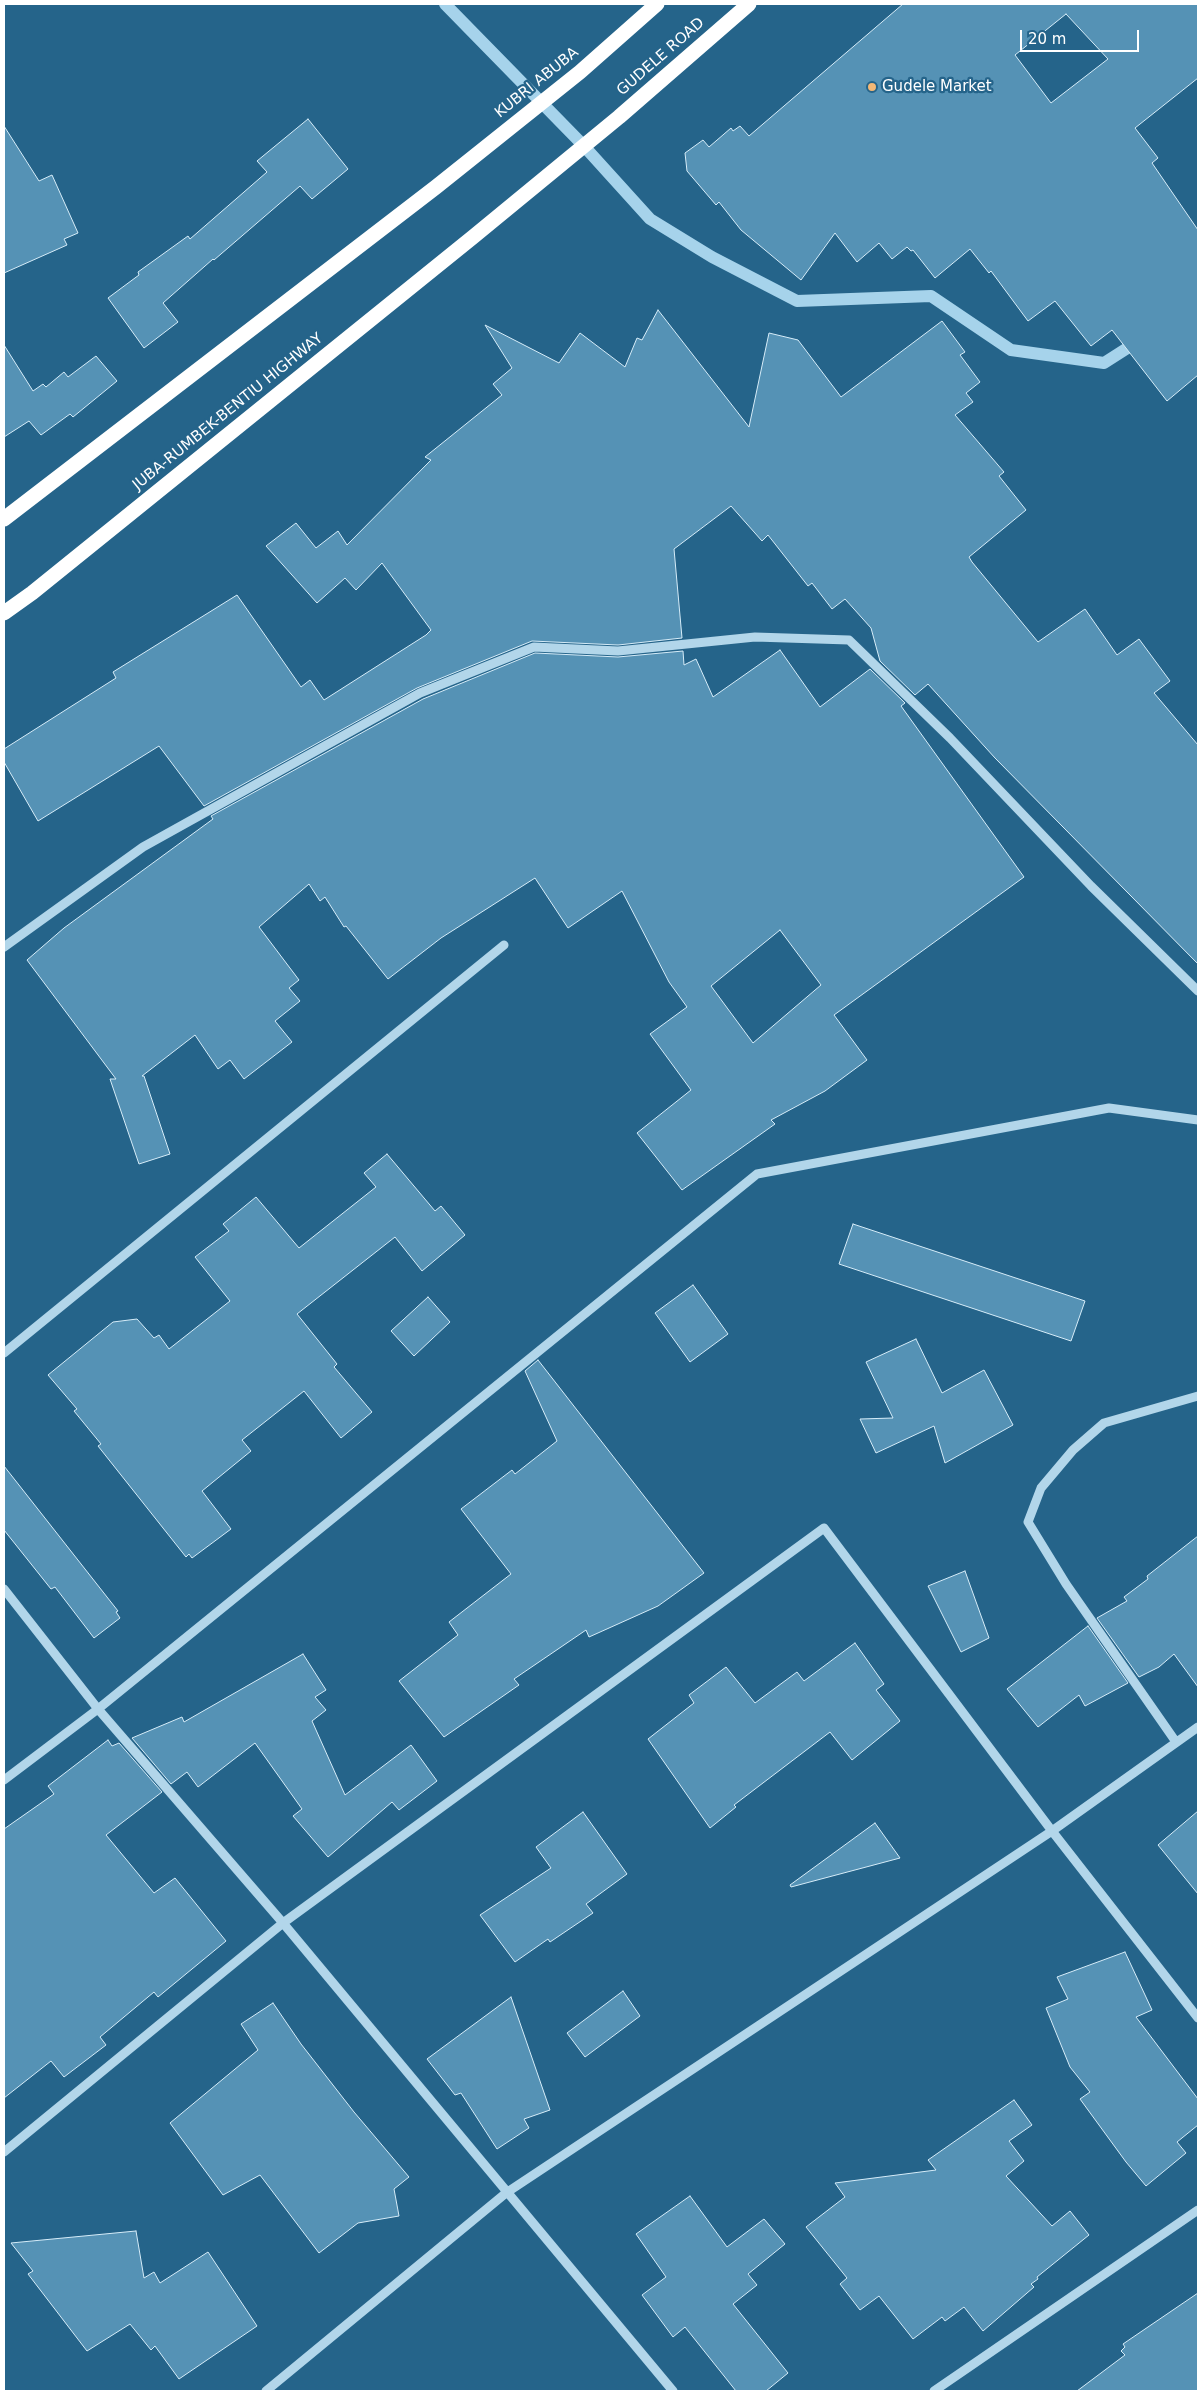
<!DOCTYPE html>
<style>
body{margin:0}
#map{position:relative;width:1202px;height:2395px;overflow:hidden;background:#25648a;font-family:"DejaVu Sans",sans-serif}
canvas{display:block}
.frame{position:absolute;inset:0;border:5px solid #fff;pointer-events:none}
.scale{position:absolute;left:1020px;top:30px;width:119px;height:22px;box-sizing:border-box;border:2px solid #fff;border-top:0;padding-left:6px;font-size:15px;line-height:18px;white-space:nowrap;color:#fff;-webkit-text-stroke:4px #25648a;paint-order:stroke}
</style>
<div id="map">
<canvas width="1202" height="2395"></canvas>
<div class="frame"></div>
<div class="scale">20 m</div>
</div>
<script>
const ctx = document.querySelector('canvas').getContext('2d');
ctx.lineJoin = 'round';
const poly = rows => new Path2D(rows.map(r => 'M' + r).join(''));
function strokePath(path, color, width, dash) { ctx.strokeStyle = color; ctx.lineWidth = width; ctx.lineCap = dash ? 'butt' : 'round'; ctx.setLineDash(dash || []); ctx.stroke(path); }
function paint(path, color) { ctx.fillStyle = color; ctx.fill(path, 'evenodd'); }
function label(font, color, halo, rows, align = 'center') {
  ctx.font = font + ' "DejaVu Sans",sans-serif'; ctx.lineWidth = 4.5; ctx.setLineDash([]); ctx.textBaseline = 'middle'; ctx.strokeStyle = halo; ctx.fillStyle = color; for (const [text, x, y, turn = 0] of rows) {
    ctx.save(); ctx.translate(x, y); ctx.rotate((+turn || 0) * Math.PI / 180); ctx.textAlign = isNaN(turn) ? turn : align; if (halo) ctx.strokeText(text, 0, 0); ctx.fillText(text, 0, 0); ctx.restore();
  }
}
const stream = poly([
 [445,4,583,145,650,219,712,257,797,301,931,296,1011,350,1104,363,1140,340]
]);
const building = poly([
 [903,4,1198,4,1198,78,1135,128,1158,158,1152,163,1198,230,1198,375,1167,401,1112,330,1091,346,1055,301,1028,321,991,271,989,273,970,249,935,278,913,250,911,251,907,247,892,259,879,243,857,262,835,233,801,280,741,230,719,202,716,205,687,171,685,153,703,140,709,147,731,128,733,131,740,126,749,136,903,4],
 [1066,14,1108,59,1051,103,1015,55,1066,14],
 [308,119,348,169,312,199,300,186,214,260,213,259,163,303,178,322,144,348,108,298,139,275,138,272,188,236,190,239,267,172,257,161,308,119],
 [4,126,39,181,52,175,78,233,64,239,67,245,4,273,4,126],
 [658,310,749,427,769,333,798,340,841,397,942,321,965,352,960,355,980,382,966,393,973,402,955,415,1004,472,999,476,1026,510,969,557,972,562,1038,642,1085,609,1117,655,1139,639,1170,681,1154,693,1198,745,1198,964,995,758,928,684,915,695,880,661,871,628,845,599,832,609,812,583,808,586,768,535,762,541,731,506,674,549,682,638,618,645,532,641,417,688,204,806,159,746,38,821,4,762,4,749,116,678,113,672,237,595,301,687,310,680,324,700,426,635,431,630,382,563,356,590,345,578,317,603,266,546,296,523,316,548,338,531,347,545,431,460,425,457,502,395,493,384,512,368,485,325,559,363,580,333,625,367,637,338,642,340,658,310],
 [4,345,33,391,43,384,46,387,64,372,68,377,96,356,117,381,73,417,70,414,41,435,29,421,4,437,4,345],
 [780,650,820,707,870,669,905,703,901,706,1024,877,834,1015,867,1060,825,1091,771,1120,775,1124,682,1190,637,1133,691,1090,650,1034,687,1007,669,982,622,891,568,928,535,878,441,938,388,979,346,926,344,927,325,897,320,901,309,884,259,927,299,980,289,988,300,1001,275,1021,292,1042,244,1079,230,1060,218,1069,195,1035,142,1076,144,1076,170,1154,139,1164,110,1079,116,1079,27,960,64,928,213,819,211,816,423,699,535,653,618,657,683,651,684,665,696,659,713,697,780,650],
 [780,930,821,985,753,1043,711,986,780,930],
 [387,1154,435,1211,441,1206,465,1235,422,1271,395,1237,297,1314,337,1364,334,1367,372,1412,341,1438,304,1391,242,1440,251,1451,202,1491,231,1529,192,1558,189,1554,186,1557,98,1446,101,1444,74,1411,77,1409,48,1375,113,1322,137,1319,154,1338,159,1335,169,1349,230,1301,195,1257,229,1231,223,1224,256,1197,299,1248,376,1187,364,1173,387,1154],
 [853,1224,1085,1301,1071,1341,839,1264,853,1224],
 [693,1285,728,1334,690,1362,655,1313,693,1285],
 [428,1297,450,1322,414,1356,391,1331,428,1297],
 [916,1339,942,1393,984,1370,1013,1425,945,1463,934,1426,876,1453,860,1419,893,1418,866,1362,916,1339],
 [538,1360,704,1573,658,1606,589,1637,586,1630,514,1679,519,1685,444,1737,399,1681,458,1635,449,1622,511,1574,461,1509,512,1470,515,1474,557,1441,525,1371,538,1360],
 [4,1466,118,1611,116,1612,120,1618,94,1638,55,1587,51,1589,4,1530,4,1466],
 [1198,1536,1198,1687,1174,1654,1159,1667,1139,1677,1097,1618,1127,1601,1124,1597,1148,1579,1147,1576,1198,1536],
 [965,1571,989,1638,961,1652,928,1586,965,1571],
 [1088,1626,1128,1683,1085,1706,1079,1695,1038,1727,1007,1689,1088,1626],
 [855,1643,884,1684,876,1690,900,1721,852,1760,830,1732,734,1805,736,1807,710,1828,648,1739,694,1703,689,1695,726,1667,755,1703,797,1672,804,1681,855,1643],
 [303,1654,326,1690,315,1697,326,1710,312,1721,345,1795,411,1745,437,1781,399,1810,392,1802,328,1857,293,1816,302,1809,255,1743,198,1787,187,1772,171,1784,132,1738,182,1717,184,1722,303,1654],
 [108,1740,112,1746,119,1743,162,1792,106,1835,154,1893,175,1878,226,1941,158,1997,154,1992,100,2037,106,2045,64,2077,51,2061,4,2098,4,1829,54,1794,48,1786,108,1740],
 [1198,1811,1198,1894,1158,1845,1198,1811],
 [583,1812,627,1874,586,1904,593,1913,550,1942,548,1939,515,1962,480,1915,551,1868,536,1847,583,1812],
 [875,1823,900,1858,791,1887,790,1885,875,1823],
 [1125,1952,1152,2010,1136,2017,1198,2099,1198,2125,1177,2142,1186,2153,1146,2186,1126,2162,1080,2099,1090,2092,1070,2067,1046,2008,1068,1999,1057,1977,1125,1952],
 [623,1991,640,2016,585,2057,567,2033,623,1991],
 [511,1997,550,2110,524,2119,529,2128,497,2149,461,2093,455,2095,427,2059,511,1997],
 [273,2003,301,2044,354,2112,409,2177,394,2189,399,2216,358,2223,319,2253,260,2175,223,2195,170,2123,258,2050,241,2024,273,2003],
 [1014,2100,1032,2125,1009,2141,1024,2161,1006,2176,1052,2226,1070,2211,1089,2235,1037,2277,1038,2279,1031,2284,1034,2287,983,2331,964,2307,945,2321,942,2317,913,2339,879,2296,860,2310,840,2284,847,2278,806,2227,845,2197,835,2183,936,2170,928,2160,1014,2100],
 [690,2196,727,2247,764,2219,785,2244,748,2274,757,2285,733,2304,788,2373,766,2391,736,2391,685,2327,673,2337,642,2295,666,2277,636,2234,690,2196],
 [136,2231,144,2278,154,2272,160,2283,208,2252,257,2326,179,2379,155,2346,151,2350,130,2324,87,2351,28,2274,33,2271,11,2243,136,2231],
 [1198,2293,1198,2391,1077,2391,1125,2355,1121,2351,1125,2347,1123,2344,1198,2293]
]);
const minor = poly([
 [4,947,143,847,420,693,534,647,618,651,755,637,849,640,950,738,1091,886,1198,991],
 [4,1353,504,945],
 [4,1589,98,1709,283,1923,673,2391],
 [1176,1742,1066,1584,1028,1522,1041,1488,1073,1450,1104,1423,1198,1396],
 [4,1780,98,1709,757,1174,1109,1108,1198,1120],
 [4,2152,283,1923,824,1528,1052,1831,1198,2018],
 [266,2391,506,2193,1052,1831,1198,1727],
 [934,2391,1198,2210]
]);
const highway = poly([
 [4,519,436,187,580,72,657,4],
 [4,613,32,593,473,237,619,117,749,4]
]);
const markers = [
 [872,87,5,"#f4b876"]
];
const streetNames = [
 ["GUDELE ROAD",661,57,-41],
 ["KUBRI ABUBA",537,83,-39],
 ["JUBA-RUMBEK-BENTIU HIGHWAY",228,412,-39]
];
const poiNames = [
 ["Gudele Market",882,87]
];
strokePath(stream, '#a6d3eb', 12);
paint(building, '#5592b5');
strokePath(building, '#d6ecf8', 1);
strokePath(minor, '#b2d6ea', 9);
strokePath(highway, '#fff', 15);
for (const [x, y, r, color] of markers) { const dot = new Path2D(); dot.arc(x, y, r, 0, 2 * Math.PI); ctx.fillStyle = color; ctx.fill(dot); strokePath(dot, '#25648a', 2); }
label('15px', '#fff', '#25648a', streetNames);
label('15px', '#fff', '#25648a', poiNames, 'left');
</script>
